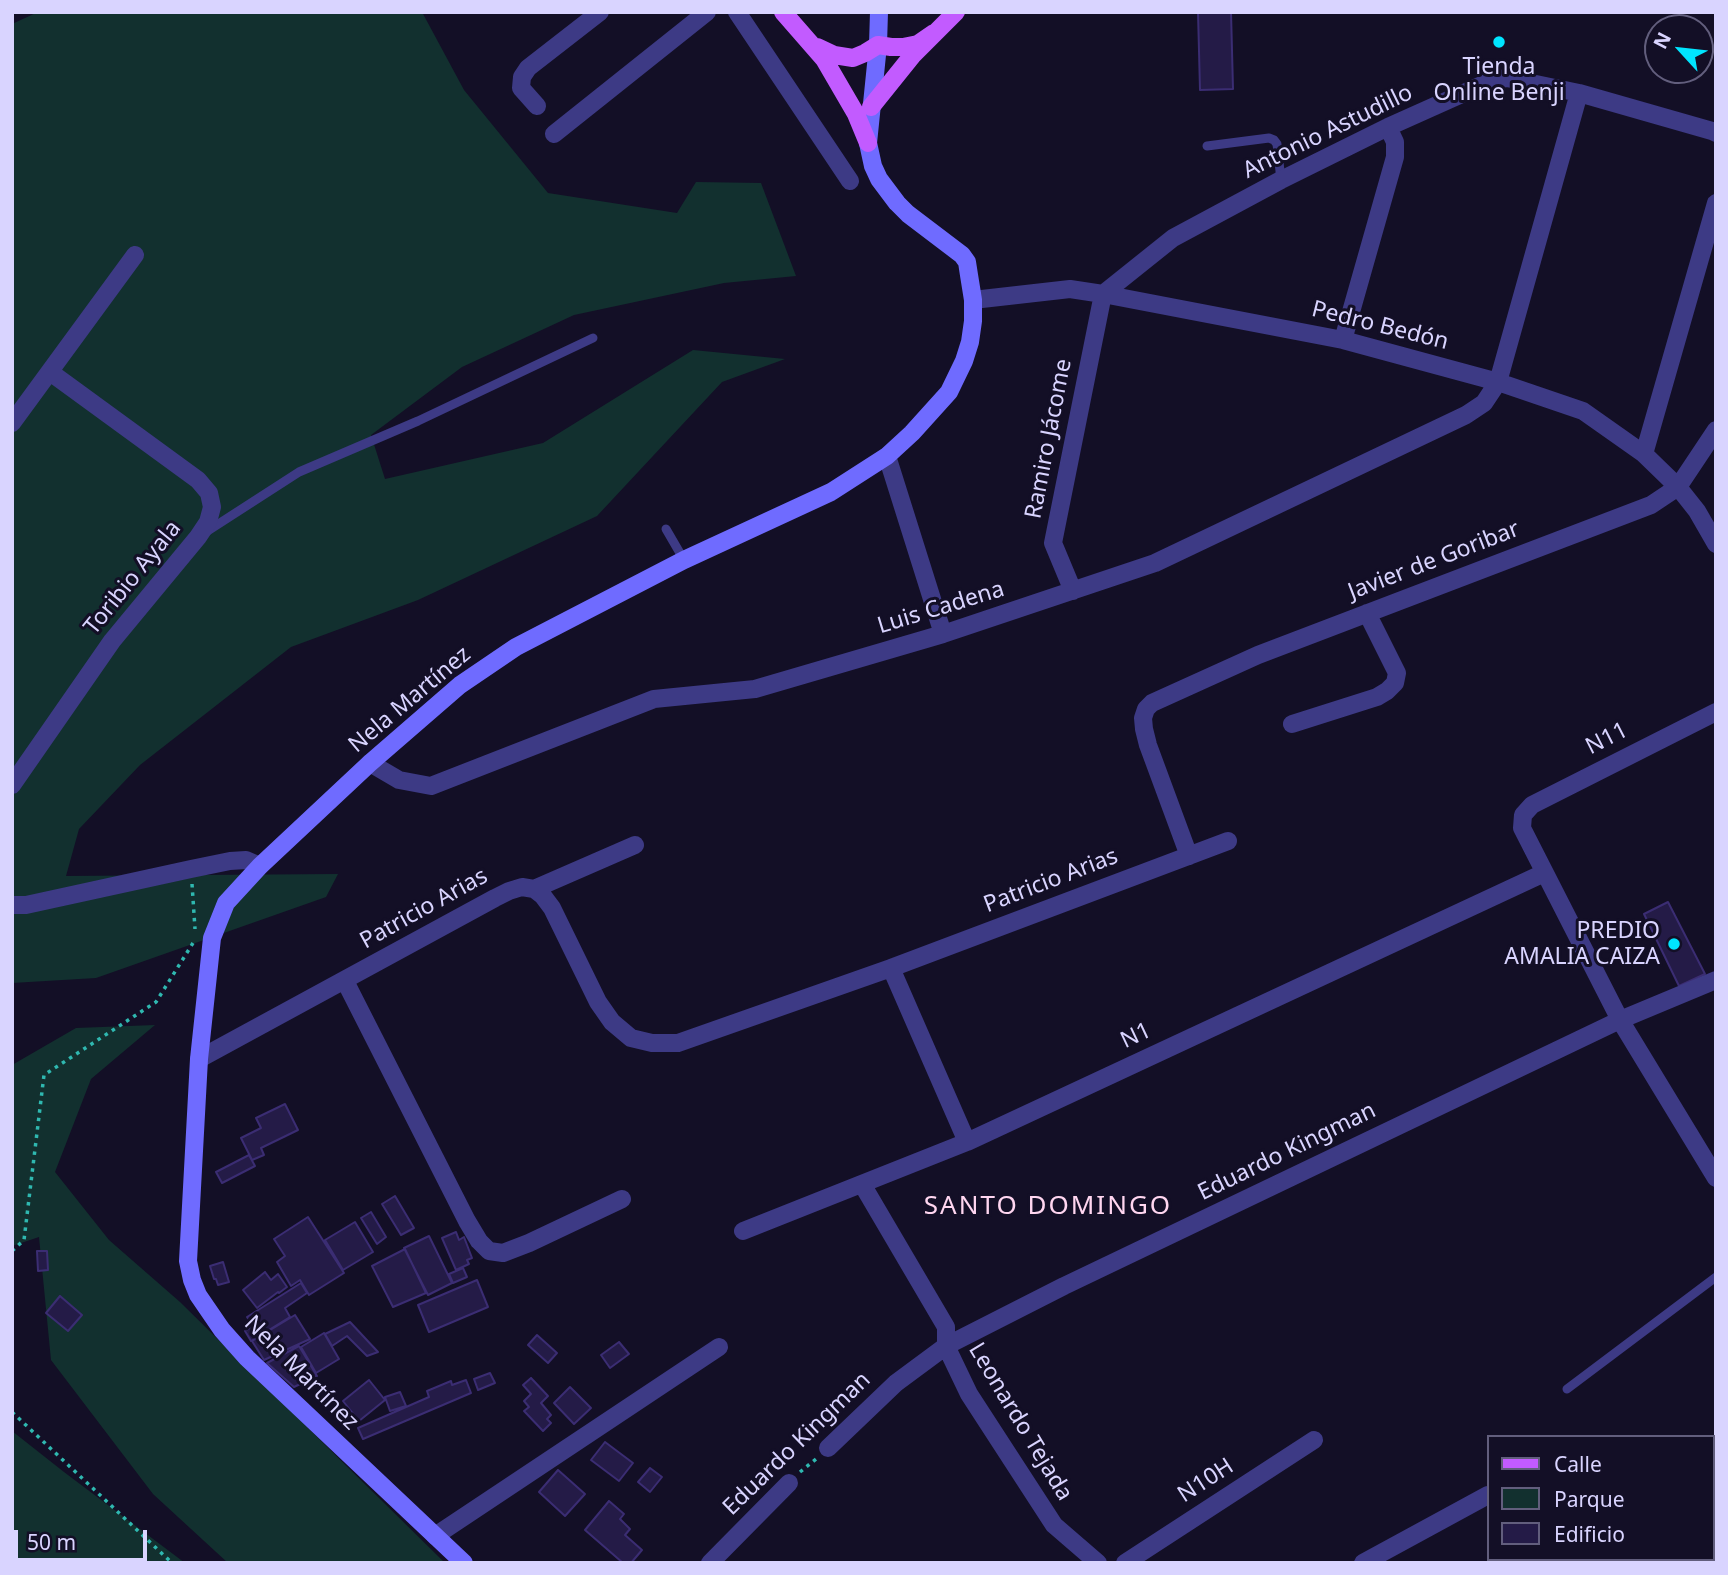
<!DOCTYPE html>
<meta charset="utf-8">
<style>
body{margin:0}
#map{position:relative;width:1728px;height:1575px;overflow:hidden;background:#130f26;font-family:"Noto Sans",sans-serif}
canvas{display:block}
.frame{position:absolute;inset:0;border:14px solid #d9d4ff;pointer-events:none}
.legend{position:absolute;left:1487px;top:1435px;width:228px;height:126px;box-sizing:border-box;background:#130f26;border:2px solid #625e7d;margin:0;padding:9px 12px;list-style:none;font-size:21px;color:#d9d4ff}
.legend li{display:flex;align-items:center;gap:14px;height:35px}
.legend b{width:35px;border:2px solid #625e7d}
.north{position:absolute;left:1644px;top:14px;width:70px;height:70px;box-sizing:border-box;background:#130f26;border:2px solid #625e7d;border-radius:50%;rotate:297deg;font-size:19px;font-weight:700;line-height:28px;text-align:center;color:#d9d4ff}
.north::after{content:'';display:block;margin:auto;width:24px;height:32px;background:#00e5ff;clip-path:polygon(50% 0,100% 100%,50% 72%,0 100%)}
.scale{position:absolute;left:14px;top:1530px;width:133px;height:32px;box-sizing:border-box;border:4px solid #d9d4ff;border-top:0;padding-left:9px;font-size:21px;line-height:24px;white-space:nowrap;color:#d9d4ff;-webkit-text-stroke:5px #130f26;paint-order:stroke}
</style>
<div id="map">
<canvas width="1728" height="1575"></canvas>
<div class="frame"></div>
<ul class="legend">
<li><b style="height:9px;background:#c25bff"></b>Calle</li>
<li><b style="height:19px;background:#12302f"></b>Parque</li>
<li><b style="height:19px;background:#241b47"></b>Edificio</li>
</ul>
<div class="north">N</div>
<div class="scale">50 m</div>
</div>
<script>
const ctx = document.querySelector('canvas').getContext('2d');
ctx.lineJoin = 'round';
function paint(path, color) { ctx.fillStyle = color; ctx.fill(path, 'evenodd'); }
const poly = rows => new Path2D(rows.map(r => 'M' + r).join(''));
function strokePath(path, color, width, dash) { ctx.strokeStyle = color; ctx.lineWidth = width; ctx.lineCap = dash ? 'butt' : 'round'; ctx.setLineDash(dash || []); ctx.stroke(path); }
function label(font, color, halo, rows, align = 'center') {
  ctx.font = font + ' "Noto Sans",sans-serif'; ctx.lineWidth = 6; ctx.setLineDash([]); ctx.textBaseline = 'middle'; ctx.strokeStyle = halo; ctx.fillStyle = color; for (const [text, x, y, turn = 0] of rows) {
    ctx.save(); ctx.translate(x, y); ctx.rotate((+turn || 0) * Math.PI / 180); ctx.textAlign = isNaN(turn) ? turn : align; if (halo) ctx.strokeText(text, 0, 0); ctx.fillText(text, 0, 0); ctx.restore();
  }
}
const green = poly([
 [38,12,422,12,464,90,548,193,677,213,696,182,761,183,796,276,724,283,574,315,462,367,371,435,385,479,543,443,693,350,785,359,722,382,597,516,418,600,291,647,140,765,79,829,66,876,338,874,326,897,96,978,12,983,12,24],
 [155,1025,91,1079,55,1172,109,1240,180,1302,445,1563,228,1563,153,1494,51,1360,39,1237,12,1246,12,1065,76,1028],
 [12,1431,64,1472,185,1563,12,1563]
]);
const building = poly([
 [1198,12,1231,12,1233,89,1200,90,1198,12],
 [1668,902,1705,974,1679,986,1644,914,1668,902],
 [285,1104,298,1130,261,1148,264,1155,252,1160,241,1138,261,1128,256,1118,285,1104],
 [249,1155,255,1166,222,1183,216,1172,249,1155],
 [395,1196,414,1228,401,1235,382,1204,395,1196],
 [371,1212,386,1237,377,1244,361,1218,371,1212],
 [308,1217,344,1273,309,1295,300,1280,291,1286,277,1262,285,1256,274,1239,308,1217],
 [355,1222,373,1252,343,1270,325,1240,355,1222],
 [456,1232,459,1240,464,1237,472,1258,467,1260,469,1264,456,1270,442,1238,456,1232],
 [429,1236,452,1283,428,1295,404,1248,429,1236],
 [405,1249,426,1293,393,1307,372,1266,405,1249],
 [37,1251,47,1251,48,1270,38,1271,37,1251],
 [223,1262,229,1282,218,1285,216,1279,214,1279,210,1266,223,1262],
 [463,1268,467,1277,453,1283,449,1274,463,1268],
 [265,1272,271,1280,278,1274,287,1287,279,1293,278,1292,257,1308,243,1290,265,1272],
 [477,1280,488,1307,429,1332,418,1305,477,1280],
 [301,1283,307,1293,285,1308,290,1317,251,1341,245,1331,253,1326,247,1317,301,1283],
 [60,1296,82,1315,68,1331,46,1313,60,1296],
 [295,1315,310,1339,264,1360,252,1341,295,1315],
 [350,1322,378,1352,367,1356,347,1336,332,1346,325,1334,350,1322],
 [324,1333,339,1359,316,1373,301,1347,324,1333],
 [537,1335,557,1353,548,1363,528,1345,537,1335],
 [619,1342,629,1354,610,1368,601,1355,619,1342],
 [299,1346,317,1376,294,1387,267,1363,299,1346],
 [490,1373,495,1383,478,1390,474,1379,490,1373],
 [531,1378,548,1396,541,1403,551,1415,547,1419,551,1423,543,1431,524,1411,529,1407,524,1401,531,1394,523,1385,531,1378],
 [369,1380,385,1400,359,1421,343,1401,369,1380],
 [466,1380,471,1393,363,1439,358,1428,429,1397,427,1391,451,1381,452,1385,466,1380],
 [570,1387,591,1408,574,1424,554,1403,570,1387],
 [400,1392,406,1406,390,1411,385,1397,400,1392],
 [605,1442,633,1463,619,1481,591,1460,605,1442],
 [650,1468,662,1477,650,1492,638,1482,650,1468],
 [558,1470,585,1494,565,1516,539,1492,558,1470],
 [609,1501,624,1514,620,1519,630,1529,625,1535,642,1550,631,1563,623,1563,585,1530,609,1501]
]);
const path = poly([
 [192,884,195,929],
 [12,1251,24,1240,44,1075,156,1002,193,943],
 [12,1412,172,1563],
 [800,1472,816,1459]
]);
const lane = poly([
 [1207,146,1269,138,1274,140,1277,144,1281,180],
 [666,529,684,560],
 [206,532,299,472,418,421,593,338],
 [1567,1389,1716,1277]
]);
const street = poly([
 [737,12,850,181],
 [537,106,521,88,522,77,528,68,600,12],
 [554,134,707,12],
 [973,300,1070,289,1103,294,1343,340,1498,382,1583,411,1644,454,1678,487,1697,511,1716,544],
 [1343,340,1395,157,1395,142,1388,127],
 [12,423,135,255],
 [1644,454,1716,203],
 [887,456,943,634],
 [1073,591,1053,543,1103,294,1173,238,1281,180,1388,127,1493,80,1507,78,1579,93,1712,131,1716,133],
 [1716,712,1532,805,1523,815,1522,828,1620,1020,1716,1178],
 [1292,724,1377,697,1387,691,1395,683,1397,673,1367,613],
 [370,763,399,780,431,786,654,699,755,689,943,634,1155,563,1466,415,1484,403,1498,382,1579,93],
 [12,785,112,641,198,537,208,522,212,507,209,493,198,480,50,372],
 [1189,856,1148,745,1144,729,1143,718,1146,709,1152,703,1258,655,1651,505,1678,487,1716,430],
 [534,889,635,845],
 [12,905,26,905,191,869,230,861,246,860,260,866],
 [891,968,1228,841],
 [345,981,467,1221,479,1241,489,1251,503,1253,529,1243,622,1199],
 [199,1059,495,898,509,891,522,887,534,889,543,896,552,908,598,1002,612,1022,631,1038,652,1043,678,1043,891,968,967,1142],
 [862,1184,946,1327,946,1346,969,1394,1054,1525,1098,1563],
 [743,1231,967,1142,1544,873],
 [828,1448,896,1383,946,1346,1064,1286,1620,1020,1716,980],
 [435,1536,719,1347],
 [710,1563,789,1483],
 [1125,1563,1314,1440],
 [1363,1563,1488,1495]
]);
const secondary = poly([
 [464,1563,247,1358,222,1330,198,1295,192,1280,188,1261,199,1059,212,938,226,903,260,866,370,763,460,685,516,647,684,560,831,492,887,456,912,433,949,392,964,361,970,342,973,321,973,300,969,275,967,262,962,255,908,214,897,203,879,179,873,166,868,143,878,45,879,12]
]);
const primary = poly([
 [783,12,824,59,856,114,868,143],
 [817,47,834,55,853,58,865,53,878,45,891,47,903,47,918,44,934,33],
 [871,107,912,56,956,12]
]);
const markers = [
 [1499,42,7,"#00e5ff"],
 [1674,944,7,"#00e5ff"]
];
const poiNames = [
 ["Tienda",1499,67],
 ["Online Benji",1499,93],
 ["PREDIO",1660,931,"right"],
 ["AMALIA CAIZA",1660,957,"right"]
];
const streetNames = [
 ["Antonio Astudillo",1328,132,-26],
 ["Pedro Bedón",1380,326,14],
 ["Ramiro Jácome",1049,439,-79],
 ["Javier de Goribar",1434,561,-21],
 ["Toribio Ayala",133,578,-51],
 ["Luis Cadena",941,608,-17],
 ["Nela Martínez",410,700,-40],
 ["N11",1607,739,-27],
 ["Patricio Arias",1051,881,-21],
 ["Patricio Arias",424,909,-29],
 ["N1",1136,1036,-25],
 ["Eduardo Kingman",1287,1152,-26],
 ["Nela Martínez",301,1373,45],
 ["Leonardo Tejada",1020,1422,59],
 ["Eduardo Kingman",797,1444,-44],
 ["N10H",1206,1481,-33]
];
const quarterNames = [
 ["SANTO DOMINGO",1048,1207]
];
paint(green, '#12302f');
paint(building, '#241b47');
strokePath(building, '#3b2d73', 2);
strokePath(path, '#2fb8b0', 3.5, [3.5, 5]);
strokePath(lane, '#3d3a85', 9);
strokePath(street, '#3d3a85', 18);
strokePath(secondary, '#6f6bff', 18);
strokePath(primary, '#c25bff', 18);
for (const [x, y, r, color] of markers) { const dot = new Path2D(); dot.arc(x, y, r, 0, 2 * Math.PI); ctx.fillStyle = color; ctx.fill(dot); strokePath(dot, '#130f26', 2.5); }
label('23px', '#d9d4ff', '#130f26', poiNames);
label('23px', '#d9d4ff', '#130f26', streetNames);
ctx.letterSpacing = '2px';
label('26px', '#ffd6f0', '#130f26', quarterNames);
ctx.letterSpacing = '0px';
</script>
